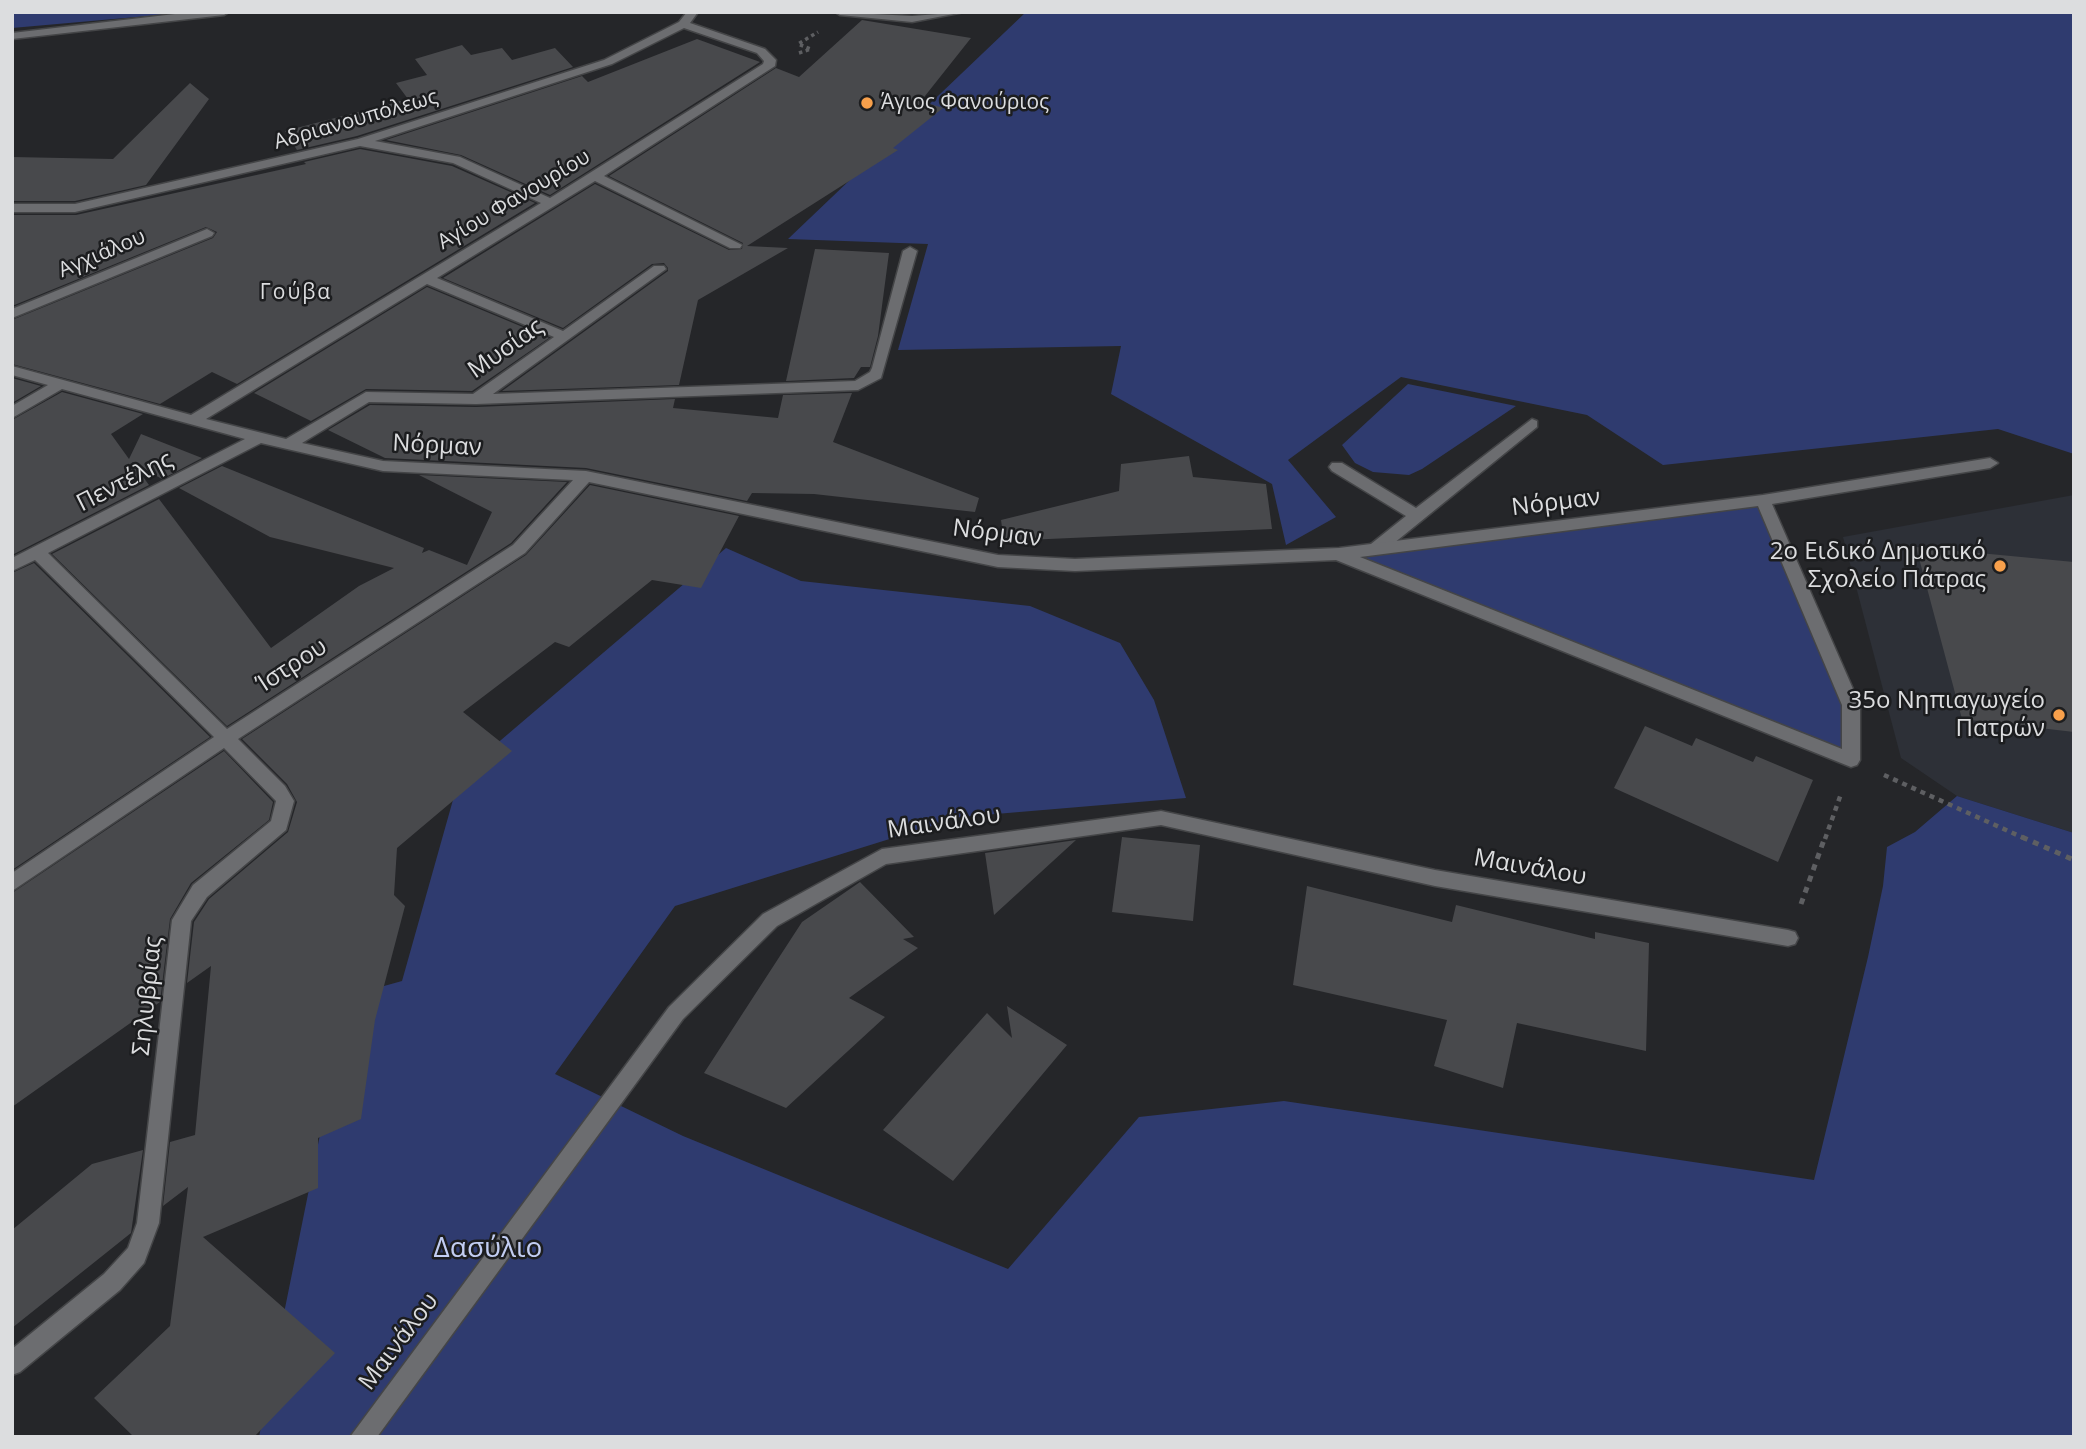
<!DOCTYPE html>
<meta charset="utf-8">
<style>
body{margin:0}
#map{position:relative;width:2086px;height:1449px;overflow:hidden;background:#252629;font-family:"Open Sans",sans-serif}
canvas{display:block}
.frame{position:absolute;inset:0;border:14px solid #dcdddf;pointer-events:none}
</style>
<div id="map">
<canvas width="2086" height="1449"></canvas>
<div class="frame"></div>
</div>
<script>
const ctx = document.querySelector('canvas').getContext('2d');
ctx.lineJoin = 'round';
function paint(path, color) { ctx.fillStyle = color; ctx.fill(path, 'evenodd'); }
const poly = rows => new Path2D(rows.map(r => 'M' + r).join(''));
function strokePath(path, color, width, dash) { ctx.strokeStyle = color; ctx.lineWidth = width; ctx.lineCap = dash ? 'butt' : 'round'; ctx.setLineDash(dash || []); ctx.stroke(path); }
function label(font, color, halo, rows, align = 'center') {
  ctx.font = font + ' "Open Sans",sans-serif'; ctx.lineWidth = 5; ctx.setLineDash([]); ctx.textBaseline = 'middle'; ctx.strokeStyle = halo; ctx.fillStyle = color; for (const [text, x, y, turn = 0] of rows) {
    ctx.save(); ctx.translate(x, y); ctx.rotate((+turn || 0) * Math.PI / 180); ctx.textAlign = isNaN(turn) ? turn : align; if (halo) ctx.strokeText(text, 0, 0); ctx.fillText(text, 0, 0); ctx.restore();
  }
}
const built = poly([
 [2074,495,2074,833,1957,796,1901,758,1843,537]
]);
const green = poly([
 [12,12,193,12,12,28],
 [1026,12,2074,12,2074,454,1998,429,1663,465,1587,415,1401,377,1288,460,1336,517,1286,545,1272,484,1111,394,1121,346,898,350,928,244,788,239],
 [1408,384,1516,406,1422,469,1409,475,1373,472,1355,463,1342,445],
 [1763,500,1851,705,1853,753,1339,554],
 [726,548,801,581,1030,606,1120,643,1154,700,1186,798,960,817,675,906,555,1074,683,1136,1008,1269,1139,1117,1284,1101,1814,1180,1868,957,1883,886,1887,847,1915,832,1957,796,2074,833,2074,1437,259,1437,348,996,402,981,460,775]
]);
const building = poly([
 [862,20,971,38,921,101,943,108,893,148,898,150,747,246,788,248,698,300,679,385,502,391,668,271,668,268,664,263,652,264,563,328,443,278,595,184,729,250,742,249,743,243,609,176,776,68,799,77],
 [697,39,760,62,550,195,461,155,386,140,582,76,588,82],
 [462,45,471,55,502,48,512,60,555,48,573,67,357,136,297,150,285,131,408,99,396,83,427,75,415,59],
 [190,83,209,99,146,185,75,201,12,201,12,157,113,159],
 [360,149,452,166,535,203,237,384,212,372,160,404,12,364,12,320,213,238,217,232,206,227,12,306,12,215,76,215,306,164,304,162],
 [815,249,889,253,878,336,870,367,861,367,854,378,786,381],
 [427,287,549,338,472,391,366,389,311,421,254,393],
 [12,378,41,386,12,403],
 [62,392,143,414,111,434,129,459,141,434,202,458,162,479,132,462,149,485,12,555,12,420],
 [852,393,833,442,979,498,975,512,814,494,752,493,747,501,586,468,385,458,328,430,370,405,476,407,675,399,673,408,778,418,783,395],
 [1189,456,1193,477,1266,484,1272,529,1004,541,1001,520,1119,491,1121,464],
 [222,466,424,548,422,553,429,550,467,565,492,512,419,475,567,482,511,543,227,726,52,554,159,499,271,648,359,586,394,568,270,537,179,488],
 [590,485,739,516,701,588,652,580,569,647,555,642,463,712,512,751,397,848,394,895,405,906,375,1020,361,1119,318,1138,318,1188,203,1237,335,1353,254,1437,134,1437,94,1398,170,1326,188,1187,163,1206,170,1142,195,1135,211,966,187,983,194,922,209,899,288,832,297,802,287,784,242,739,526,555],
 [1916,547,2074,562,2074,732,1962,719],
 [34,563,210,737,12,870,12,573],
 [1645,726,1692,746,1696,738,1753,762,1756,756,1813,780,1778,862,1614,788],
 [224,751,273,802,269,820,191,883,170,919,160,1002,12,1107,12,893],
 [1122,837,1200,845,1193,921,1112,912],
 [1076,840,994,915,985,853],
 [860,882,914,937,903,939,918,948,849,998,885,1017,786,1108,704,1073,802,922],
 [1307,886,1452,922,1456,905,1595,939,1595,932,1649,943,1646,1051,1517,1023,1503,1088,1434,1066,1447,1020,1293,985],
 [1007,1006,1067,1045,953,1181,883,1130,987,1013,1012,1038],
 [143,1150,131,1233,12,1328,12,1230,92,1164]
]);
const pathFar2 = poly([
 [799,53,811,49,798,44,818,32]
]);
const pathFar1 = poly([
 [1884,775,2026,839],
 [1825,839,1841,794]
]);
const path = poly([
 [2022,837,2074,860],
 [1801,904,1825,837]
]);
const lane = poly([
 [1532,419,1537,421,1537,427,1383,552,1371,552,1369,548,1371,544,1406,516,1332,471,1329,467,1332,463,1342,463,1416,508,1532,419]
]);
const street = poly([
 [192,12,229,12,224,15,12,39,12,33,192,12],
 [687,12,698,12,690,23,765,49,776,60,775,66,604,176,742,245,740,248,730,248,595,181,437,278,563,331,654,266,664,266,666,269,493,394,855,381,870,372,872,368,903,251,910,247,917,251,881,378,858,390,476,404,369,402,302,443,383,461,586,471,998,555,1075,559,1339,548,1763,495,1990,458,1998,463,1990,468,1772,504,1860,705,1860,760,1857,765,1851,767,1336,560,1075,571,998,567,589,482,525,553,238,739,285,786,294,801,286,830,207,897,191,921,159,1223,144,1263,120,1290,20,1372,12,1375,12,1349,104,1274,128,1248,137,1223,172,920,193,885,271,821,276,801,224,748,12,891,12,873,214,737,35,560,12,571,12,558,245,439,62,389,12,418,12,406,48,385,12,375,12,366,191,415,541,203,453,163,360,146,75,212,12,212,12,204,75,204,358,139,604,60,679,22,687,12],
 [684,28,757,53,764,61,763,64,550,198,460,157,375,141,612,64,684,28],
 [427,284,554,337,473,394,366,392,286,439,206,419,427,284],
 [261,443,383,471,573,480,513,545,227,729,48,553,261,443],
 [1758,506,1842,705,1842,749,1360,557,1758,506],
 [835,12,912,16,964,12,912,22,840,15,835,12],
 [207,229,214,233,212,236,12,318,12,309,207,229],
 [1161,811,1435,870,1788,930,1795,932,1798,938,1795,944,1788,946,1435,886,1161,825,886,864,777,926,683,1019,377,1437,350,1437,669,1007,763,914,882,849,1161,811]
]);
const markers = [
 [867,103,7,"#f8a04b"],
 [2000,566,7,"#f8a04b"],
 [2059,715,7,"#f8a04b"]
];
const farPoinames = [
 ["Άγιος Φανούριος",881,103]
];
const farStreetnames = [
 ["Αδριανουπόλεως",356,120,-16],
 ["Αγίου Φανουρίου",514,200,-31],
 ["Αγχιάλου",102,254,-23]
];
const farNeighbourhoodnames = [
 ["Γούβα",296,293]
];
const streetNames = [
 ["Μυσίας",506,349,-35],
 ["Νόρμαν",437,446,3],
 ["Πεντέλης",125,482,-27],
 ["Νόρμαν",1556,503,-7],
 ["Νόρμαν",997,534,7],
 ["Ίστρου",292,666,-33],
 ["Μαινάλου",944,823,-8],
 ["Μαινάλου",1530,868,10],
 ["Σηλυβρίας",148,996,-84],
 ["Μαινάλου",399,1342,-53]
];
const poiNames = [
 ["2ο Ειδικό Δημοτικό",1986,552],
 ["Σχολείο Πάτρας",1986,580],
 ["35ο Νηπιαγωγείο",2045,701],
 ["Πατρών",2045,729]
];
const nearParknames = [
 ["Δασύλιο",488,1249]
];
paint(built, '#2d3037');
paint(green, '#2f3b6f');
paint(building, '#48494c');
strokePath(lane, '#444547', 3);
strokePath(street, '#444547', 3);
strokePath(pathFar2, '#5e5f62', 3.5, [3.5, 3.5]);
strokePath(pathFar1, '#5e5f62', 4.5, [5, 5]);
strokePath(path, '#5e5f62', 5, [6, 6]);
paint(lane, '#6c6d70');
paint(street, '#6c6d70');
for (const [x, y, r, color] of markers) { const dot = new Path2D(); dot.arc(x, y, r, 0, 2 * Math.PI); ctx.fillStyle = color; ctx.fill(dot); strokePath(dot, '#1c1d1f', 2.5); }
label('21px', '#dcdddf', '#1c1d1f', farPoinames, 'left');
label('21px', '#dcdddf', '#1c1d1f', farStreetnames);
ctx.letterSpacing = '2px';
label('21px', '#dcdddf', '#1c1d1f', farNeighbourhoodnames);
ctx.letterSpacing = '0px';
label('24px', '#dcdddf', '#1c1d1f', streetNames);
label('24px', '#dcdddf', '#1c1d1f', poiNames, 'right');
label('28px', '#c2cdf2', '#1c1d1f', nearParknames);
</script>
